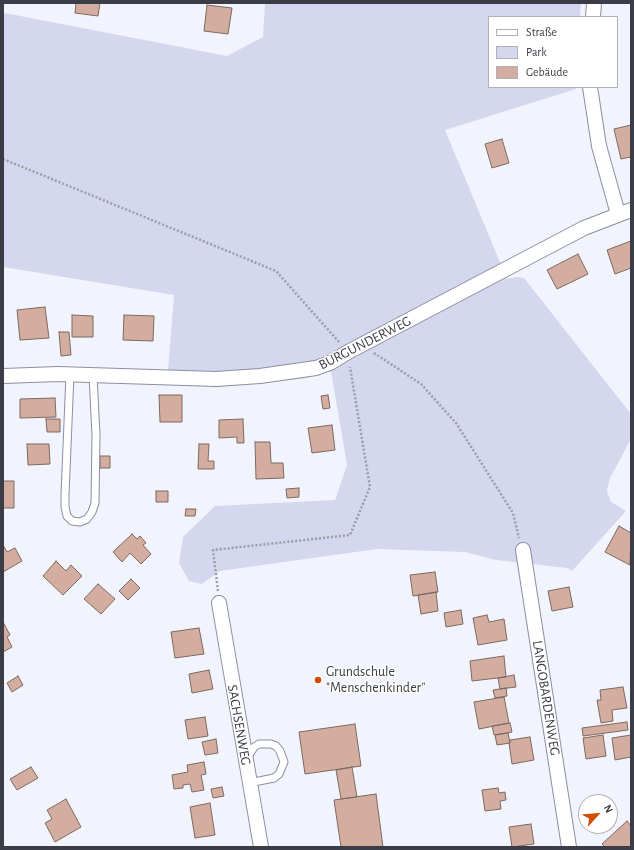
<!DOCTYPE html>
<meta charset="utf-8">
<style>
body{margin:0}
#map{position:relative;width:634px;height:850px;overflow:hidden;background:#f2f4fd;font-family:"Alegreya Sans",sans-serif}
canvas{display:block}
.frame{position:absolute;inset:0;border:4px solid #3b3c45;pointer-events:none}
.legend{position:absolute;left:488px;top:16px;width:130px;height:72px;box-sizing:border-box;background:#fff;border:1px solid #b1b1b5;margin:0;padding:5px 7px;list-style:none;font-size:12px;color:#3b3c45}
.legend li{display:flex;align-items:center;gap:8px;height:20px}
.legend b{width:20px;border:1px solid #b1b1b5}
.north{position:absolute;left:578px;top:794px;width:40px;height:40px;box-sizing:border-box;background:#fff;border:1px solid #b1b1b5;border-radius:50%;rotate:63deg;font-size:11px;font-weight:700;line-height:16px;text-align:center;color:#3b3c45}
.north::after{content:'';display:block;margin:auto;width:14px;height:18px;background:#d14c05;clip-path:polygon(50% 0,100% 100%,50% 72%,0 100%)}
</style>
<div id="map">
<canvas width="634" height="850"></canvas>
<div class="frame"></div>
<ul class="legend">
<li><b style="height:5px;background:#fff"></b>Straße</li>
<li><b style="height:11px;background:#d4d7ed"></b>Park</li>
<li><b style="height:11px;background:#d3aea0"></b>Gebäude</li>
</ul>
<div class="north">N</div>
</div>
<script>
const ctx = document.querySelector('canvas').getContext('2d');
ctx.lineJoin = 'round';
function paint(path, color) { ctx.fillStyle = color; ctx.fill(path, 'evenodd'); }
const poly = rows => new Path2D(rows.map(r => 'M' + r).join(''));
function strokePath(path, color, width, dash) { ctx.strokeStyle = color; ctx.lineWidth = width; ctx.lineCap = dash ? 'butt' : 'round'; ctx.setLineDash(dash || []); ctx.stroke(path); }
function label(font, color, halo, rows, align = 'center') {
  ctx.font = font + ' "Alegreya Sans",sans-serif'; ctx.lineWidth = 3; ctx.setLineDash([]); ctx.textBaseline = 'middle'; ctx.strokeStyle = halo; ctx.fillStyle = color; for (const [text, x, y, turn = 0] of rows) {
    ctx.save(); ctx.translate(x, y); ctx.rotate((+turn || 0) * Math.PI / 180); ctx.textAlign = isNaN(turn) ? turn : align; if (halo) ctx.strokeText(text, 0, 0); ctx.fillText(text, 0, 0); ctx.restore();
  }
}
const green = poly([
 [265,3,581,3,580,17,489,17,489,87,576,87,576,89,445,130,507,279,517,277,524,278,631,414,631,439,610,478,607,491,611,502,626,511,572,571,567,568,496,560,465,552,377,549,220,571,202,584,189,581,179,563,183,537,215,506,335,500,347,465,331,371,307,378,261,383,217,386,167,384,174,295,3,267,3,13,10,14,227,56,263,37]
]);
const building = poly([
 [76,3,100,3,98,16,75,13,76,3],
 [207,5,232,8,228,34,204,31,207,5],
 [631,125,631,157,621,159,614,129,631,125],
 [502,139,509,163,492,168,485,144,502,139],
 [631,241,631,268,615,274,607,250,631,241],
 [578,254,588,274,557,289,547,270,578,254],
 [45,307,49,338,20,340,17,310,45,307],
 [72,315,93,316,93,337,72,337,72,315],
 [124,315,154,316,153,341,123,340,124,315],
 [59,332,69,332,71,355,61,356,59,332],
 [159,395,182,395,182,422,160,422,159,395],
 [328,395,330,408,323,409,321,396,328,395],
 [55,398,56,417,20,418,20,399,55,398],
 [46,419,60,419,60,432,47,432,46,419],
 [243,419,244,443,237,443,237,437,219,438,219,420,243,419],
 [332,425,335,450,312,453,308,428,332,425],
 [255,442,270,442,271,463,283,463,284,478,256,479,255,442],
 [27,444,49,444,50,464,28,465,27,444],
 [199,444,209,444,208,461,214,461,214,469,198,469,199,444],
 [100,456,110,456,110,468,100,468,100,456],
 [3,481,14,481,14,508,3,508,3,481],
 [299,488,299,497,287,498,286,489,299,488],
 [156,491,168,491,168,502,156,502,156,491],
 [186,509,196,509,195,516,185,516,186,509],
 [619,526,631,533,630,565,605,552,619,526],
 [132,534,137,539,140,536,146,543,143,545,151,554,141,564,130,553,122,562,113,552,132,534],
 [3,545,7,552,15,548,22,561,3,572,3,545],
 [56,561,66,571,71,565,82,576,63,595,43,576,56,561],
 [435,572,438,592,413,596,410,575,435,572],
 [131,579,140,588,128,600,119,591,131,579],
 [98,584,115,599,101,614,84,599,98,584],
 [569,587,573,607,552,611,548,591,569,587],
 [436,592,438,611,421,614,418,595,436,592],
 [461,610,463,624,446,627,444,613,461,610],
 [487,615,489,622,504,619,507,640,478,645,473,618,487,615],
 [3,622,10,635,7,637,12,647,3,652,3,622],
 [199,628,204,654,175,658,171,632,199,628],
 [504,656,506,677,472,681,470,661,504,656],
 [209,670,213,689,192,693,189,674,209,670],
 [514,675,516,687,500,689,498,678,514,675],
 [18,676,23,685,12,692,7,683,18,676],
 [623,687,627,708,612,710,613,721,601,723,597,700,601,700,600,690,623,687],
 [506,688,507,696,495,698,493,690,506,688],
 [504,697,509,723,479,729,474,702,504,697],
 [205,717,208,736,188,739,185,720,205,717],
 [627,722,628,730,583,736,582,728,627,722],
 [510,723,512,732,494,735,492,726,510,723],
 [355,724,361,766,305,774,299,732,355,724],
 [508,733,510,743,497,745,495,735,508,733],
 [603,735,606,756,586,759,583,738,603,735],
 [631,735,631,757,615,760,612,738,631,735],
 [530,737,534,760,512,764,509,743,510,743,510,740,530,737],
 [216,739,218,753,205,755,202,742,216,739],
 [204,762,206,774,201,775,204,790,192,792,190,784,183,785,183,788,174,789,172,775,188,772,187,765,204,762],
 [31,767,38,778,17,790,10,779,31,767],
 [352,767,357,797,341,799,336,770,352,767],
 [222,787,224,796,213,798,211,789,222,787],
 [498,788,499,793,505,792,506,800,500,801,501,809,485,811,482,790,498,788],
 [376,794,383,847,341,847,334,800,376,794],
 [66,799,81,827,55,842,45,823,52,819,47,810,66,799],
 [210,803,215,835,195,838,190,807,210,803],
 [627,821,631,826,631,847,605,847,602,844,627,821],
 [531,824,534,844,512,847,509,827,531,824]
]);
const path = poly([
 [3,159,276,271,339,342],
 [374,353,421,384,456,423,513,513,519,538],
 [218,591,213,550,350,535,370,487,350,367]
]);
const service = poly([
 [70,374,65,495,65,507,67,516,72,521,80,522,87,519,92,512,95,503,96,435,93,375],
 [247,758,254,747,259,744,271,744,276,746,280,751,284,762,279,774,274,778,249,783]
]);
const minor = poly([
 [593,17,594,3],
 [590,87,599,146,618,214],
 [3,376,58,374,216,379,260,376,316,368,330,363,348,352,584,228,631,210],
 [523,550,569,847],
 [219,603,261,847]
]);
const markers = [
 [318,680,4,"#d14c05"]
];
const streetNames = [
 ["BURGUNDERWEG",365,343,-27],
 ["LANGOBARDENWEG",546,698,81],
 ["SACHSENWEG",239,725,80]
];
const poiNames = [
 ["Grundschule",326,672],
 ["\"Menschenkinder\"",326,688]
];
paint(green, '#d4d7ed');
paint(building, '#d3aea0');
strokePath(building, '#7d6860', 1);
strokePath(service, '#8b8ea2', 9);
strokePath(minor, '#8b8ea2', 16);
strokePath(path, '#9b9da6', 2.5, [2, 2]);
strokePath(service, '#fff', 7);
strokePath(minor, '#fff', 14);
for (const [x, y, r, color] of markers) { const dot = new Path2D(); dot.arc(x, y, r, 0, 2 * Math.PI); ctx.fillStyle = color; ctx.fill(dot); strokePath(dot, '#fff', 1.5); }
label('14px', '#3b3c45', '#fff', streetNames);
label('14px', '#3b3c45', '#fff', poiNames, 'left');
</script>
